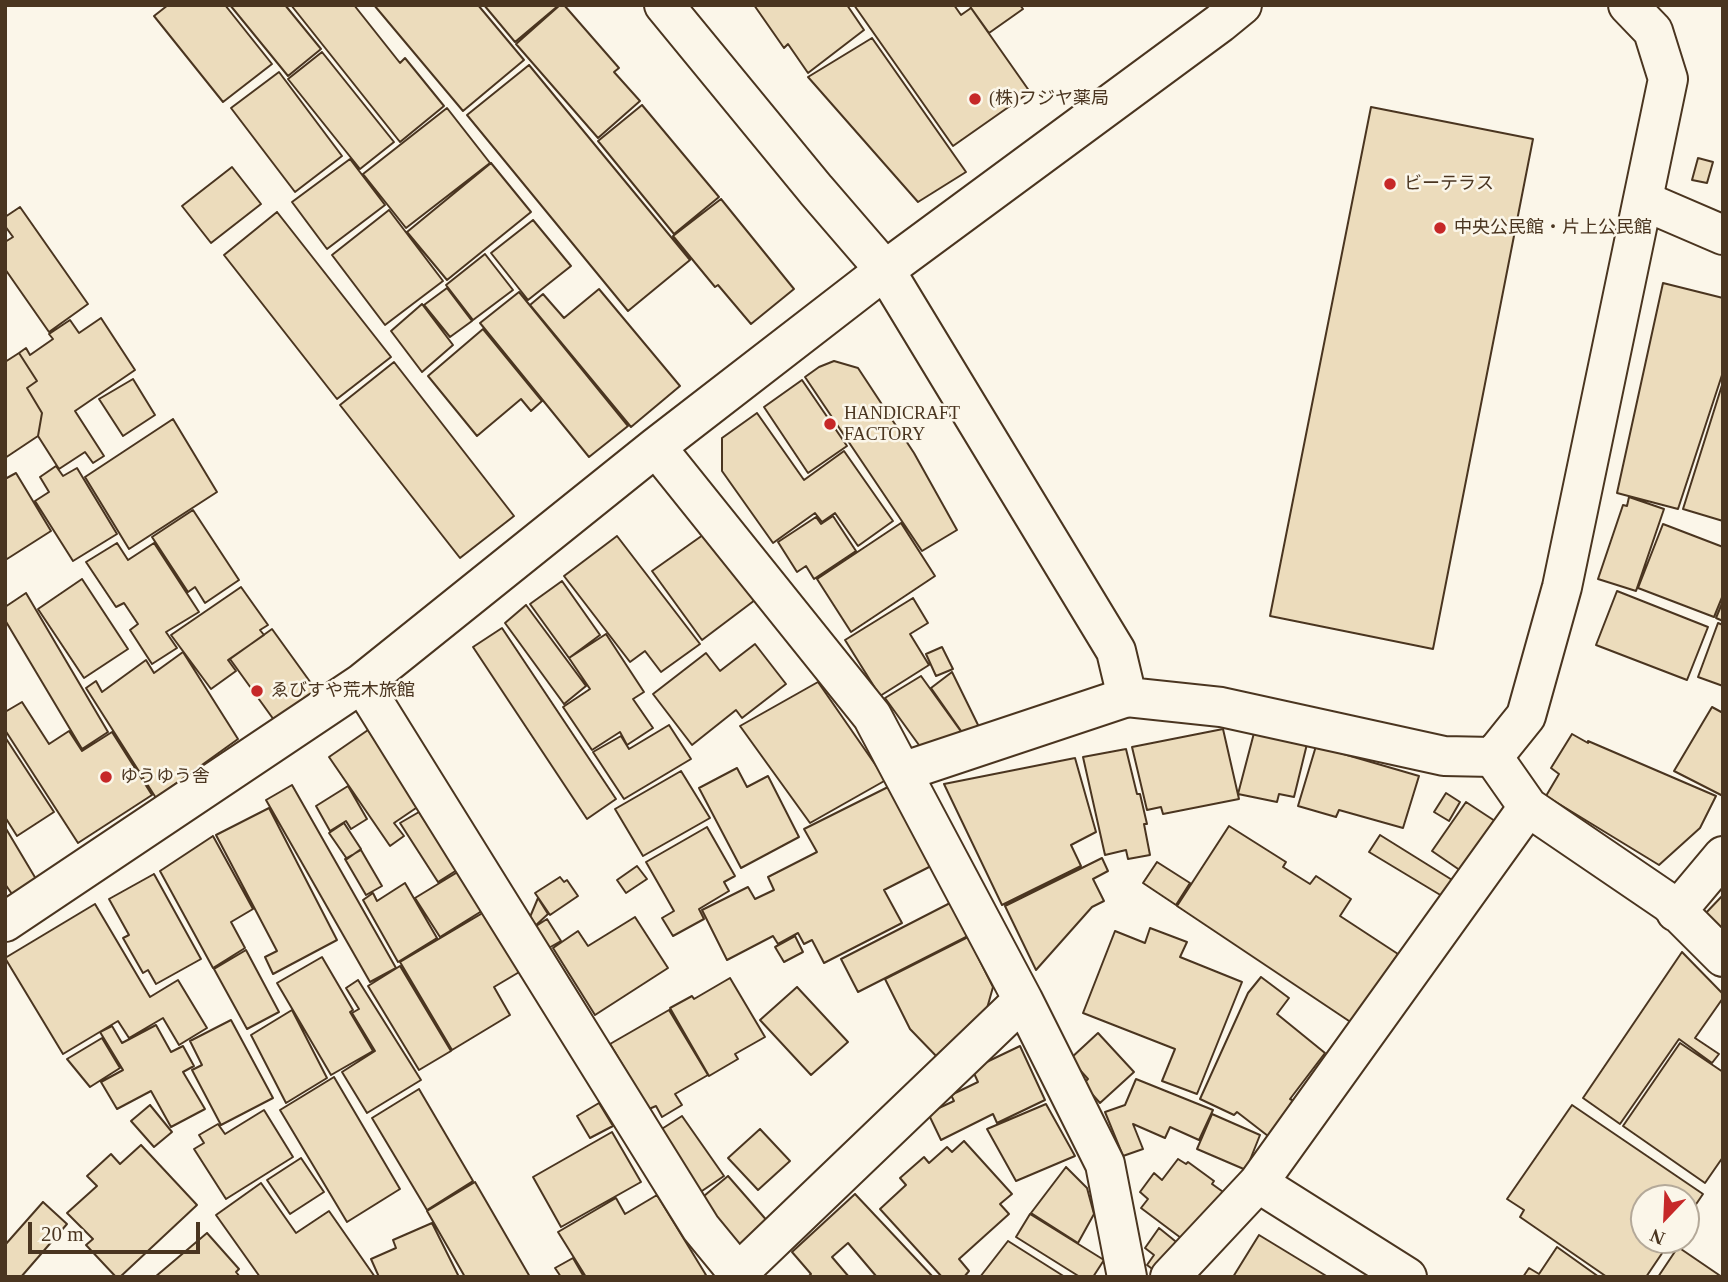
<!DOCTYPE html>
<meta charset="utf-8">
<style>
body{margin:0}
#map{position:relative;width:1728px;height:1282px;overflow:hidden;background:#fbf6e9;font-family:"Times New Roman",serif}
canvas{display:block}
.frame{position:absolute;inset:0;border:7px solid #4a3520;pointer-events:none}
.north{position:absolute;left:1630px;top:1184px;width:70px;height:70px;box-sizing:border-box;background:#fbf6e9;border:2px solid #b4a999;border-radius:50%;rotate:203deg;font-size:19px;font-weight:700;line-height:28px;text-align:center;color:#4a3520}
.north::after{content:'';display:block;margin:auto;width:24px;height:32px;background:#c62828;clip-path:polygon(50% 0,100% 100%,50% 72%,0 100%)}
.scale{position:absolute;left:28px;top:1222px;width:172px;height:32px;box-sizing:border-box;border:4px solid #4a3520;border-top:0;padding-left:9px;font-size:21px;line-height:24px;white-space:nowrap;color:#4a3520;-webkit-text-stroke:5px #fbf6e9;paint-order:stroke}
</style>
<div id="map">
<canvas width="1728" height="1282"></canvas>
<div class="frame"></div>
<div class="north">N</div>
<div class="scale">20 m</div>
</div>
<script>
const ctx = document.querySelector('canvas').getContext('2d');
ctx.lineJoin = 'round';
function paint(path, color) { ctx.fillStyle = color; ctx.fill(path, 'evenodd'); }
const poly = rows => new Path2D(rows.map(r => 'M' + r).join(''));
function strokePath(path, color, width, dash) { ctx.strokeStyle = color; ctx.lineWidth = width; ctx.lineCap = dash ? 'butt' : 'round'; ctx.setLineDash(dash || []); ctx.stroke(path); }
function label(font, color, halo, rows, align = 'center') {
  ctx.font = font + ' "Times New Roman","Noto Sans JP",serif'; ctx.lineWidth = 5; ctx.setLineDash([]); ctx.textBaseline = 'middle'; ctx.strokeStyle = halo; ctx.fillStyle = color; for (const [text, x, y, turn = 0] of rows) {
    ctx.save(); ctx.translate(x, y); ctx.rotate((+turn || 0) * Math.PI / 180); ctx.textAlign = isNaN(turn) ? turn : align; if (halo) ctx.strokeText(text, 0, 0); ctx.fillText(text, 0, 0); ctx.restore();
  }
}
const building = poly([
 [168,5,225,5,272,64,223,102,154,16,168,5],
 [230,5,285,5,321,49,288,76,230,5],
 [291,5,354,5,400,63,405,58,444,106,400,142,291,5],
 [374,5,478,5,524,60,463,111,374,5],
 [484,5,559,5,515,42,484,5],
 [560,5,564,5,619,68,614,72,640,101,598,138,516,44,560,5],
 [754,5,847,5,864,30,808,73,788,44,784,48,754,5],
 [854,5,954,5,961,15,971,8,1030,92,953,146,854,5],
 [969,5,1020,5,1023,9,989,33,969,5],
 [872,38,966,172,918,202,808,77,872,38],
 [322,52,394,142,360,169,288,79,322,52],
 [529,65,690,260,628,311,467,115,529,65],
 [279,72,342,156,295,192,231,108,279,72],
 [642,105,719,197,674,234,598,141,642,105],
 [1371,107,1533,139,1433,649,1270,616,1371,107],
 [447,108,490,163,406,228,363,174,447,108],
 [1698,158,1713,162,1707,183,1692,180,1698,158],
 [350,159,385,205,327,249,292,202,350,159],
 [491,163,531,212,447,280,407,232,491,163],
 [232,167,261,204,211,243,182,206,232,167],
 [721,199,794,289,751,324,718,285,715,287,673,236,721,199],
 [20,207,88,304,49,332,5,269,5,242,13,237,5,226,5,217,20,207],
 [389,210,443,281,385,325,332,255,389,210],
 [277,212,391,357,337,399,224,255,277,212],
 [533,220,571,266,528,300,491,253,533,220],
 [485,254,513,290,473,320,446,285,485,254],
 [1663,283,1723,298,1723,372,1678,509,1617,493,1663,283],
 [447,288,472,321,450,337,424,305,447,288],
 [599,289,680,386,631,427,530,305,543,294,564,318,599,289],
 [519,292,628,426,589,457,480,323,519,292],
 [422,304,453,345,422,372,391,331,422,304],
 [101,318,135,370,75,411,104,456,93,463,85,452,59,469,38,436,42,413,27,388,37,381,19,353,26,348,30,355,53,339,49,334,70,320,79,333,101,318],
 [483,329,542,401,531,411,521,399,477,436,428,376,483,329],
 [19,353,37,381,27,388,42,413,38,436,5,458,5,362,19,353],
 [834,361,858,368,914,453,957,530,922,551,805,377,819,367,834,361],
 [394,362,514,516,460,558,340,405,394,362],
 [133,379,155,415,123,436,99,399,133,379],
 [802,380,847,446,808,473,764,407,802,380],
 [1723,382,1723,521,1683,509,1723,382],
 [757,413,804,480,844,451,893,521,858,546,835,513,822,522,815,513,773,543,722,471,722,438,757,413],
 [173,419,217,492,129,549,85,477,173,419],
 [56,466,63,476,77,468,117,534,73,561,35,501,49,492,40,477,56,466],
 [16,473,51,531,7,559,5,556,5,479,16,473],
 [1629,497,1664,509,1636,591,1598,579,1623,505,1627,506,1629,497],
 [193,510,239,580,205,603,195,587,188,592,152,537,193,510],
 [833,516,856,551,814,579,806,566,797,572,778,542,816,517,821,524,833,516],
 [901,523,935,576,851,632,817,579,901,523],
 [1663,524,1723,547,1723,595,1714,617,1638,588,1663,524],
 [710,530,759,597,702,640,652,571,710,530],
 [617,536,700,644,661,672,645,651,630,662,564,576,617,536],
 [117,543,128,560,154,543,199,612,166,632,177,648,152,664,130,630,138,624,124,603,116,607,86,562,117,543],
 [82,579,128,649,84,678,38,609,82,579],
 [562,581,600,635,569,658,530,604,562,581],
 [241,587,268,625,260,630,264,635,228,660,236,671,211,689,171,635,241,587],
 [1617,591,1708,627,1687,680,1596,645,1617,591],
 [26,593,108,732,82,749,5,620,5,607,26,593],
 [913,598,928,623,910,634,929,665,880,696,845,640,913,598],
 [1723,601,1723,621,1716,618,1723,601],
 [526,605,586,686,564,704,505,623,526,605],
 [1718,623,1723,625,1723,686,1698,677,1718,623],
 [502,628,616,799,587,819,473,647,502,628],
 [272,629,316,690,274,720,230,659,272,629],
 [606,634,644,692,633,699,653,728,627,745,620,732,592,750,563,707,590,689,569,658,606,634],
 [755,644,786,684,742,718,736,710,692,745,653,694,706,653,720,671,755,644],
 [942,647,953,669,936,676,926,654,942,647],
 [183,652,238,739,156,798,86,688,96,681,102,692,146,660,154,673,183,652],
 [952,672,981,731,966,738,931,688,952,672],
 [921,676,965,737,924,752,885,698,921,676],
 [818,682,886,780,810,823,740,726,818,682],
 [22,702,49,744,69,731,82,751,112,732,152,795,78,843,5,730,5,712,22,702],
 [1712,707,1723,713,1723,796,1674,771,1712,707],
 [669,725,691,759,624,799,593,752,621,736,629,749,669,725],
 [1223,729,1239,799,1163,814,1161,807,1147,810,1132,747,1223,729],
 [368,730,419,806,394,823,404,836,390,846,329,757,368,730],
 [1254,733,1307,744,1294,797,1279,794,1277,802,1238,794,1254,733],
 [1572,734,1588,743,1588,741,1716,796,1700,828,1659,865,1546,796,1559,774,1551,768,1572,734],
 [5,737,54,812,17,836,5,817,5,737],
 [1316,746,1419,776,1403,828,1339,810,1336,817,1298,806,1316,746],
 [1126,749,1137,794,1140,794,1147,824,1144,824,1150,855,1128,859,1126,850,1105,855,1083,757,1126,749],
 [1075,758,1096,832,1071,845,1081,866,1002,905,944,784,1075,758],
 [737,768,747,787,768,776,799,837,741,868,699,788,737,768],
 [681,771,710,818,643,856,615,809,681,771],
 [894,784,935,864,884,890,902,923,824,963,812,940,804,944,798,933,778,944,773,936,727,960,702,910,748,887,755,899,774,890,768,877,817,852,804,829,894,784],
 [292,785,396,968,370,982,266,800,292,785],
 [348,786,367,819,351,829,346,821,330,831,316,806,348,786],
 [1446,793,1460,802,1449,821,1434,812,1446,793],
 [1466,802,1498,823,1464,873,1432,851,1466,802],
 [269,808,337,940,273,974,265,957,277,951,216,835,269,808],
 [419,812,457,870,438,882,400,823,419,812],
 [344,823,361,849,347,859,329,833,344,823],
 [1229,826,1286,862,1283,867,1310,884,1316,876,1351,899,1340,916,1398,954,1352,1023,1177,906,1229,826],
 [5,827,36,879,12,894,5,884,5,827],
 [707,827,735,876,724,882,729,891,699,909,704,919,673,936,662,918,674,911,646,862,707,827],
 [1380,835,1457,883,1447,899,1369,852,1380,835],
 [213,836,253,909,231,922,245,948,213,968,160,871,213,836],
 [361,850,382,886,366,895,345,859,361,850],
 [1102,858,1108,871,1093,879,1104,901,1092,907,1036,970,1005,906,1102,858],
 [1157,862,1190,883,1176,905,1143,883,1157,862],
 [637,866,647,879,626,893,617,880,637,866],
 [461,870,485,909,440,937,415,898,461,870],
 [154,874,201,959,156,984,148,970,143,973,123,938,129,935,109,899,154,874],
 [560,877,564,882,567,880,578,896,550,915,535,893,560,877],
 [405,883,437,938,398,962,363,900,373,893,377,901,405,883],
 [1723,895,1723,933,1704,915,1723,895],
 [538,898,548,914,535,926,530,917,538,898],
 [952,902,968,936,858,992,841,959,952,902],
 [95,904,150,997,178,980,207,1028,179,1045,163,1018,129,1038,118,1021,63,1054,5,958,95,904],
 [486,911,521,971,494,987,510,1015,452,1050,400,962,486,911],
 [635,917,668,968,595,1015,553,948,578,931,588,946,635,917],
 [547,919,561,941,547,949,533,928,547,919],
 [1150,928,1187,942,1180,957,1242,982,1197,1094,1162,1081,1175,1049,1083,1013,1115,931,1145,943,1150,928],
 [795,936,803,952,784,962,775,947,795,936],
 [968,937,993,987,986,1012,940,1060,910,1029,885,979,968,937],
 [246,950,279,1012,247,1029,214,969,246,950],
 [1682,952,1723,994,1723,998,1695,1038,1719,1054,1712,1063,1679,1039,1620,1124,1583,1098,1682,952],
 [322,957,353,1010,350,1012,373,1051,331,1075,277,983,322,957],
 [400,966,451,1051,419,1070,368,986,400,966],
 [1261,977,1289,998,1277,1014,1325,1053,1290,1099,1294,1101,1268,1136,1237,1112,1234,1115,1200,1099,1248,993,1261,977],
 [730,978,765,1037,735,1054,738,1059,709,1076,670,1008,692,996,694,999,730,978],
 [358,980,421,1080,367,1113,342,1072,375,1051,352,1013,359,1009,346,988,358,980],
 [797,987,848,1042,811,1075,760,1020,797,987],
 [292,1010,327,1078,286,1103,251,1035,292,1010],
 [669,1010,708,1075,675,1094,682,1105,662,1117,656,1106,649,1109,610,1044,669,1010],
 [231,1020,273,1098,221,1125,192,1070,202,1065,190,1041,231,1020],
 [156,1025,171,1052,183,1046,194,1066,183,1072,205,1109,171,1127,151,1091,117,1109,101,1082,123,1070,100,1032,112,1026,122,1043,156,1025],
 [1098,1033,1134,1072,1100,1103,1083,1084,1088,1079,1070,1059,1098,1033],
 [102,1038,120,1068,90,1087,67,1059,102,1038],
 [1680,1043,1723,1072,1723,1157,1705,1183,1623,1126,1680,1043],
 [1020,1046,1045,1100,997,1123,993,1114,941,1140,928,1113,954,1101,951,1095,978,1082,972,1069,1020,1046],
 [334,1077,400,1189,347,1222,280,1110,334,1077],
 [1136,1079,1213,1110,1199,1140,1170,1127,1165,1138,1133,1124,1143,1149,1123,1156,1105,1112,1125,1105,1136,1079],
 [419,1089,473,1181,427,1210,372,1118,419,1089],
 [599,1103,613,1126,590,1138,577,1116,599,1103],
 [1046,1104,1075,1156,1016,1181,987,1129,1046,1104],
 [150,1105,172,1132,154,1147,131,1121,150,1105],
 [1572,1105,1703,1194,1686,1219,1686,1198,1644,1198,1644,1240,1671,1240,1646,1277,1607,1277,1520,1217,1524,1210,1507,1199,1572,1105],
 [264,1110,293,1157,226,1199,194,1149,204,1143,199,1135,218,1124,225,1134,264,1110],
 [1212,1114,1260,1135,1246,1170,1197,1149,1212,1114],
 [682,1116,724,1176,699,1193,657,1132,682,1116],
 [760,1129,790,1161,758,1190,728,1158,760,1129],
 [612,1132,641,1182,561,1227,533,1177,612,1132],
 [964,1141,1012,1194,1000,1204,1009,1214,959,1259,969,1271,964,1277,942,1277,880,1209,906,1185,900,1178,924,1157,929,1163,947,1147,952,1152,964,1141],
 [141,1145,197,1205,120,1277,116,1277,86,1245,93,1239,67,1213,97,1186,87,1176,111,1154,120,1164,141,1145],
 [301,1158,324,1192,290,1214,267,1180,301,1158],
 [1178,1159,1186,1164,1188,1162,1214,1181,1212,1184,1226,1194,1189,1244,1141,1208,1148,1199,1140,1192,1154,1173,1162,1180,1178,1159],
 [1066,1167,1087,1188,1094,1214,1078,1243,1031,1213,1066,1167],
 [728,1176,769,1223,738,1249,698,1201,728,1176],
 [475,1182,530,1277,465,1277,427,1211,475,1182],
 [261,1183,296,1233,329,1211,375,1277,260,1277,216,1215,261,1183],
 [855,1194,933,1277,875,1277,876,1276,848,1243,832,1257,849,1277,808,1277,811,1274,792,1252,855,1194],
 [657,1195,706,1275,702,1277,586,1277,558,1232,616,1198,625,1214,657,1195],
 [43,1202,67,1224,21,1277,5,1277,5,1245,43,1202],
 [1030,1214,1104,1260,1093,1277,1080,1277,1016,1237,1030,1214],
 [432,1223,459,1277,379,1277,371,1259,396,1248,393,1240,432,1223],
 [1159,1228,1185,1249,1163,1277,1147,1265,1154,1255,1145,1248,1159,1228],
 [207,1233,239,1269,236,1272,240,1277,155,1277,207,1233],
 [1259,1235,1328,1277,1233,1277,1259,1235],
 [1008,1241,1065,1277,980,1277,1008,1241],
 [1557,1247,1599,1277,1523,1277,1529,1268,1539,1274,1557,1247],
 [1678,1247,1722,1277,1658,1277,1678,1247],
 [573,1258,584,1277,561,1277,555,1268,573,1258]
]);
const minor = poly([
 [1644,201,1723,235],
 [656,447,872,716,1023,1000,1105,1164,1127,1277],
 [362,683,701,1228,738,1273],
 [902,772,1127,697],
 [1528,807,1669,903,1723,957],
 [1676,912,1723,856],
 [5,922,362,683,656,447,885,270,1220,23,1242,5],
 [1258,1183,1407,1277],
 [734,1277,1023,1000],
 [1170,1277,1258,1183,1528,807,1493,757]
]);
const tertiary = poly([
 [664,5,816,190,885,270,1116,651,1127,697,1221,707,1444,756,1493,757,1526,716,1562,587,1668,79,1653,31,1628,5]
]);
const markers = [
 [975,99,7,"#c62828"],
 [1390,184,7,"#c62828"],
 [1440,228,7,"#c62828"],
 [830,424,7,"#c62828"],
 [257,691,7,"#c62828"],
 [106,777,7,"#c62828"]
];
const poiNames = [
 ["(株)フジヤ薬局",989,99],
 ["ビーテラス",1404,184],
 ["中央公民館・片上公民館",1454,228],
 ["HANDICRAFT",844,414],
 ["FACTORY",844,435],
 ["ゑびすや荒木旅館",271,691],
 ["ゆうゆう舎",120,777]
];
paint(building, '#ecdcbc');
strokePath(building, '#4a3520', 2);
strokePath(minor, '#4a3520', 42);
strokePath(tertiary, '#4a3520', 42);
strokePath(minor, '#fbf6e9', 38);
strokePath(tertiary, '#fbf6e9', 38);
for (const [x, y, r, color] of markers) { const dot = new Path2D(); dot.arc(x, y, r, 0, 2 * Math.PI); ctx.fillStyle = color; ctx.fill(dot); strokePath(dot, '#fbf6e9', 2.5); }
label('18px', '#4a3520', '#fbf6e9', poiNames, 'left');
</script>
